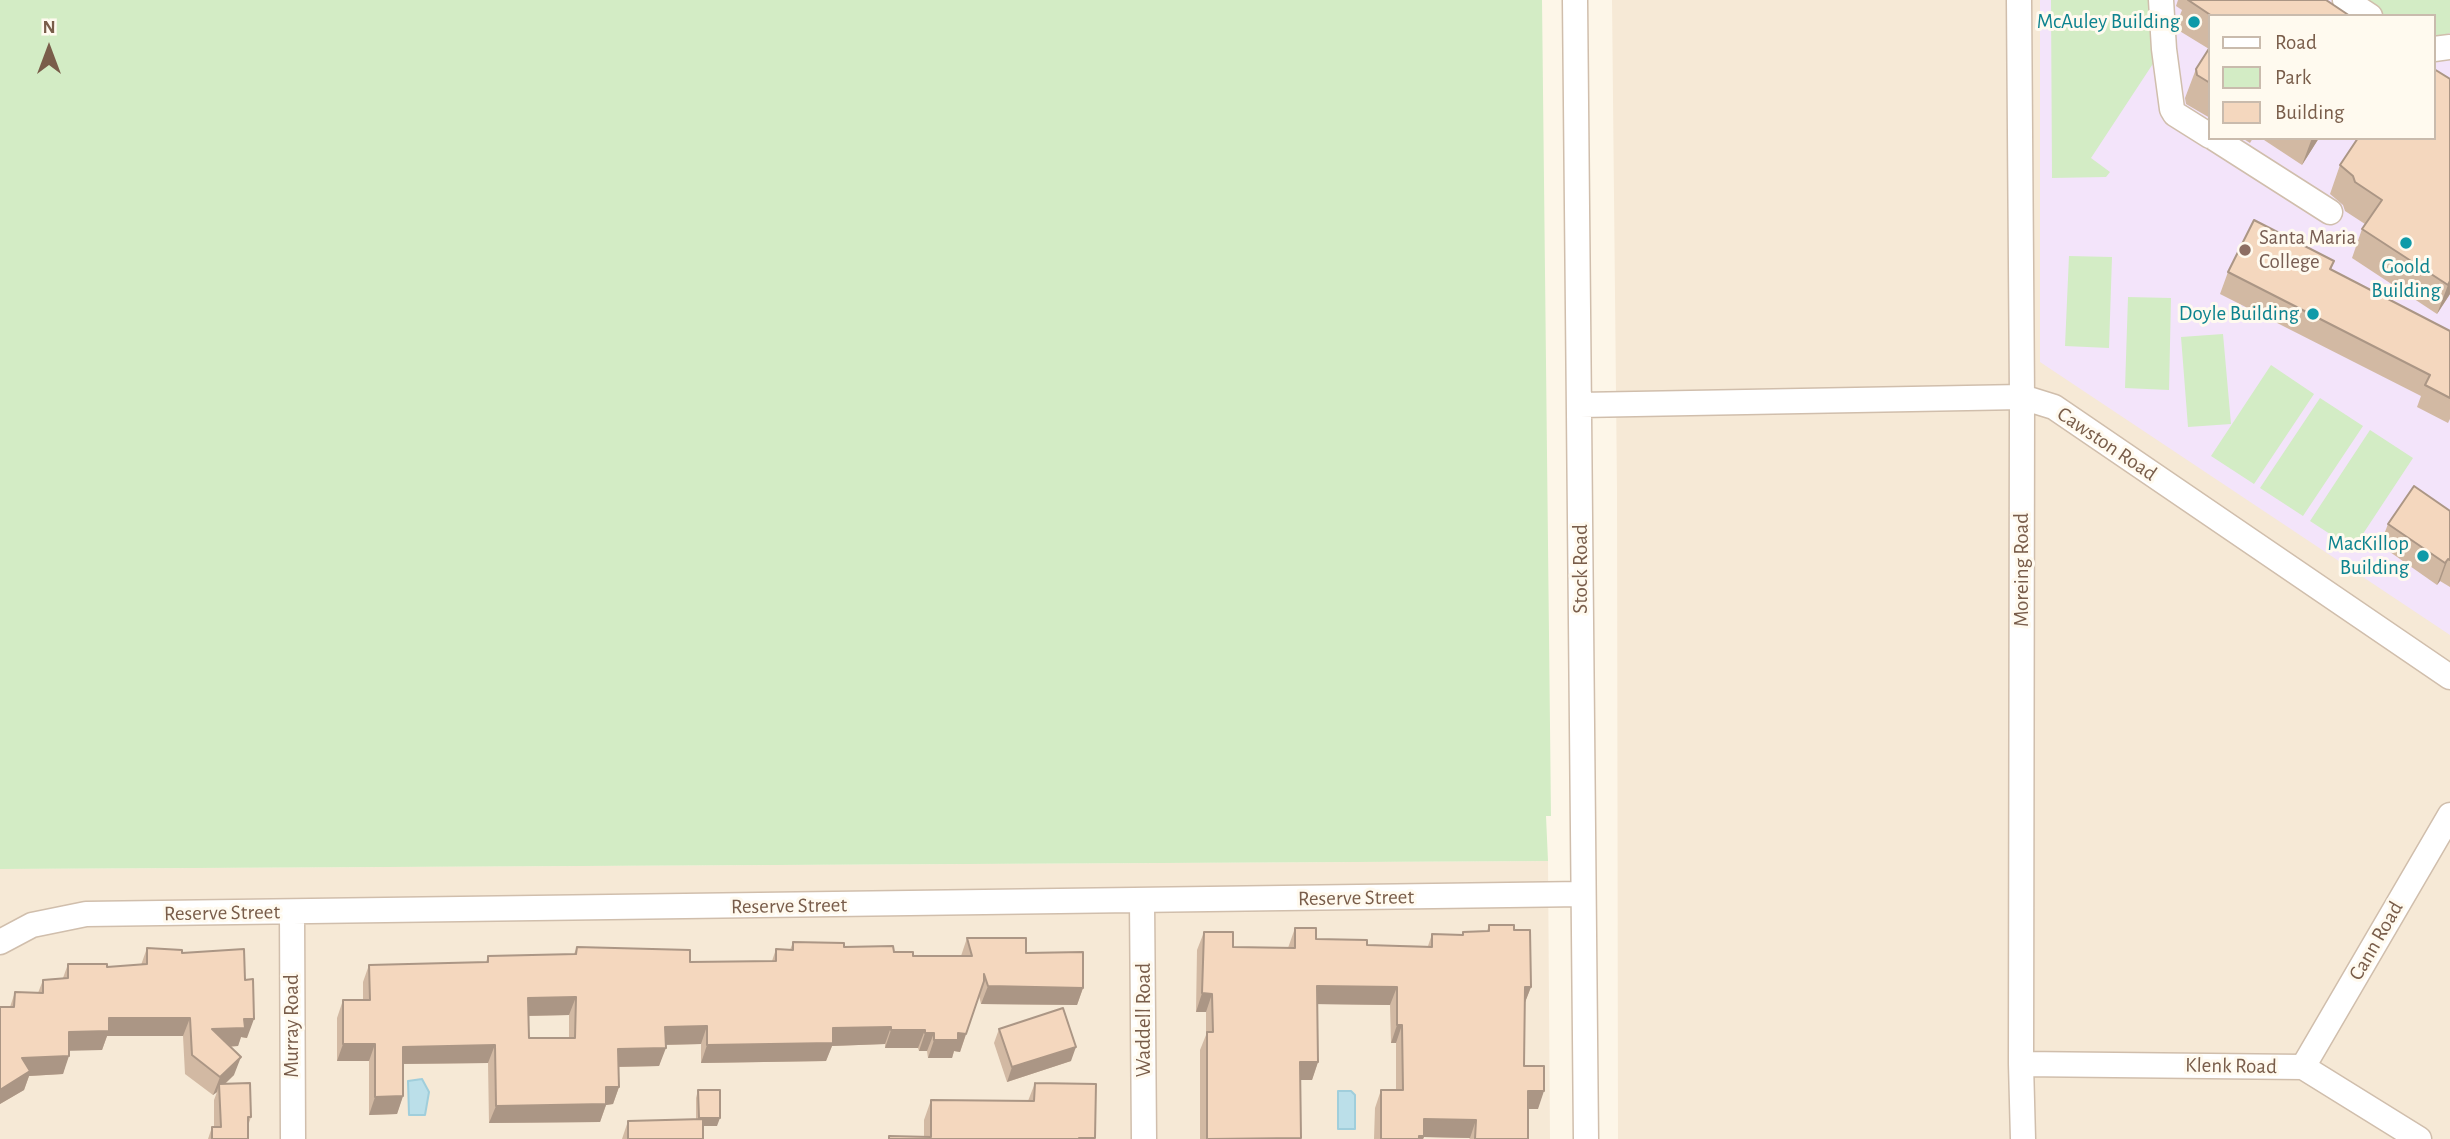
<!DOCTYPE html>
<style>
body{margin:0}
#map{position:relative;width:2450px;height:1139px;overflow:hidden;background:#fdf6e8;font-family:"Alegreya Sans",sans-serif}
canvas{display:block}
.legend{position:absolute;left:2208px;top:14px;width:228px;height:126px;box-sizing:border-box;background:#fffaef;border:2px solid #c9bbad;margin:0;padding:9px 12px;list-style:none;font-size:21px;color:#795d4a}
.legend li{display:flex;align-items:center;gap:14px;height:35px}
.legend b{width:35px;border:2px solid #c9bbad}
.north{position:absolute;left:14px;top:14px;width:70px;height:70px;-webkit-text-stroke:5px #fffaef;paint-order:stroke;rotate:0deg;font-size:19px;font-weight:700;line-height:28px;text-align:center;color:#795d4a}
.north::after{content:'';display:block;margin:auto;width:24px;height:32px;background:#795d4a;clip-path:polygon(50% 0,100% 100%,50% 72%,0 100%)}
</style>
<div id="map">
<canvas width="2450" height="1139"></canvas>
<ul class="legend">
<li><b style="height:9px;background:#fff"></b>Road</li>
<li><b style="height:19px;background:#d3ecc5"></b>Park</li>
<li><b style="height:19px;background:#f4d7be"></b>Building</li>
</ul>
<div class="north">N</div>
</div>
<script>
const ctx = document.querySelector('canvas').getContext('2d');
ctx.lineJoin = 'round';
function paint(path, color) { ctx.fillStyle = color; ctx.fill(path, 'evenodd'); }
const poly = rows => new Path2D(rows.map(r => 'M' + r).join(''));
function strokePath(path, color, width, dash) { ctx.strokeStyle = color; ctx.lineWidth = width; ctx.lineCap = dash ? 'butt' : 'round'; ctx.setLineDash(dash || []); ctx.stroke(path); }
function label(font, color, halo, rows, align = 'center') {
  ctx.font = font + ' "Alegreya Sans",sans-serif'; ctx.lineWidth = 6; ctx.setLineDash([]); ctx.textBaseline = 'middle'; ctx.strokeStyle = halo; ctx.fillStyle = color; for (const [text, x, y, turn = 0] of rows) {
    ctx.save(); ctx.translate(x, y); ctx.rotate((+turn || 0) * Math.PI / 180); ctx.textAlign = isNaN(turn) ? turn : align; if (halo) ctx.strokeText(text, 0, 0); ctx.fillText(text, 0, 0); ctx.restore();
  }
}
const residential = poly([
 [1612,0,2450,0,2450,1139,1618,1139,1617,490],
 [2210,16,2434,16,2434,138,2210,138],
 [1548,861,1550,1139,0,1139,0,869]
]);
const education = poly([
 [2040,0,2450,0,2450,635,2040,362],
 [2210,16,2434,16,2434,138,2210,138]
]);
const green = poly([
 [0,0,1542,0,1551,816,1546,816,1548,861,0,869],
 [2051,0,2148,0,2160,53,2091,158,2110,172,2106,177,2052,178],
 [2359,0,2450,0,2450,33,2434,38,2434,16,2384,16],
 [2069,256,2112,257,2109,348,2065,346],
 [2128,297,2171,298,2169,390,2125,388],
 [2223,334,2231,424,2188,427,2181,337],
 [2271,365,2314,394,2254,484,2211,456],
 [2320,398,2363,426,2303,516,2260,488],
 [2370,430,2413,458,2353,549,2310,521]
]);
const water = poly([
 [422,1079,429,1092,425,1115,409,1115,408,1081,422,1079],
 [1338,1091,1351,1091,1355,1095,1355,1129,1338,1129,1338,1091]
]);
const minor = poly([
 [1575,0,1586,1139],
 [2019,0,2022,397,2021,1064,2023,1139],
 [2161,0,2164,49,2172,109,2175,114,2210,136],
 [2345,0,2370,16],
 [2434,49,2450,47],
 [2214,138,2330,212],
 [1580,405,2022,397,2054,407,2450,677],
 [1142,901,1144,1139],
 [292,912,293,1139],
 [0,942,32,925,86,914,1583,894],
 [2021,1064,2303,1067,2419,1139],
 [2303,1067,2450,815]
]);
const wall = poly([
 [2178,0,2326,0,2350,16,2210,16,2210,118,2186,104,2185,98,2196,69,2209,49,2178,30,2177,23,2182,10,2176,6],
 [2242,138,2253,138,2250,143],
 [2261,138,2319,138,2302,165],
 [2434,138,2450,294,2437,314,2352,258,2362,229,2365,224,2345,211,2343,205,2330,194,2340,165],
 [2334,261,2331,270,2450,331,2450,419,2448,423,2417,407,2421,396,2220,294,2228,272],
 [2450,511,2450,587,2440,581,2437,585,2380,545,2388,524],
 [1489,925,1514,930,1531,987,1525,1002,1524,1066,1538,1109,1528,1109,1528,1139,1469,1139,1470,1138,1424,1137,1423,1139,1374,1139,1375,1108,1381,1090,1396,1090,1396,1043,1391,1043,1390,1005,1318,1004,1318,1062,1312,1080,1300,1080,1300,1139,1200,1139,1200,1050,1206,1035,1206,1012,1196,1012,1197,950,1204,932,1233,947,1288,948,1295,928,1316,939,1367,945,1428,946,1432,934,1462,935,1463,932,1487,931],
 [967,938,1026,953,1083,988,1077,1005,981,1004,979,996,960,1052,954,1051,952,1058,928,1058,927,1051,919,1051,918,1048,885,1048,885,1044,832,1046,826,1061,701,1063,701,1044,665,1045,659,1066,619,1067,619,1087,613,1104,606,1105,600,1122,489,1123,488,1063,403,1064,403,1096,397,1114,369,1115,369,1061,337,1061,337,1018,343,1000,363,1000,363,982,369,965,486,962,488,956,574,954,577,947,690,962,772,961,776,949,790,950,793,942,894,952,913,956,961,956],
 [569,1015,569,1038,529,1038,529,1016],
 [147,948,182,953,247,1038,241,1037,238,1046,230,1047,234,1075,225,1084,251,1117,248,1126,248,1139,208,1139,212,1127,214,1127,214,1100,217,1092,213,1095,185,1074,183,1036,107,1036,102,1050,69,1050,63,1074,29,1076,24,1090,0,1104,0,1007,10,1007,15,992,38,993,43,980,63,978,68,964,107,967,141,965],
 [999,1029,1071,1061,1007,1082,994,1043],
 [1035,1083,1094,1139,888,1139,889,1136,924,1137,924,1120,931,1100,1028,1101],
 [698,1090,717,1126,703,1126,703,1139,622,1139,628,1121,696,1119,696,1098]
]);
const shadedWall = poly([
 [2312,138,2319,138,2302,165],
 [2450,281,2450,294,2437,314,2448,285],
 [2448,559,2440,581,2437,585,2445,563],
 [988,986,1083,988,1077,1005,981,1004],
 [1317,986,1397,987,1390,1005,1311,1004],
 [1525,987,1531,987,1524,1005],
 [1202,993,1212,994,1206,1012,1196,1012],
 [576,997,569,1015,522,1016,528,998],
 [109,1018,190,1018,183,1036,107,1036,102,1050,62,1051,69,1032],
 [244,1019,254,1019,247,1038,241,1037,238,1046,206,1047,212,1029],
 [1397,1025,1402,1025,1396,1043,1391,1043],
 [707,1026,701,1044,658,1045,665,1027],
 [891,1027,885,1044,832,1046,826,1061,701,1063,707,1045,833,1028],
 [891,1030,925,1030,918,1048,885,1048],
 [925,1033,934,1033,927,1051,919,1051],
 [958,1033,966,1034,960,1052,954,1051,952,1058,928,1058,934,1040],
 [343,1044,375,1044,369,1061,337,1061],
 [495,1045,488,1063,397,1064,403,1047],
 [1076,1047,1071,1061,1007,1082,1012,1067],
 [666,1048,659,1066,611,1067,618,1049],
 [69,1056,63,1074,29,1076,24,1090,0,1104,0,1090,22,1058],
 [241,1057,234,1075,219,1089,219,1084,217,1092,213,1095,220,1077],
 [1300,1062,1318,1062,1312,1080,1293,1080],
 [606,1087,619,1087,613,1104,606,1105,600,1122,489,1123,496,1106],
 [1528,1091,1544,1091,1538,1109,1521,1109],
 [403,1096,397,1114,369,1115,375,1097],
 [699,1118,720,1118,717,1126,696,1126],
 [1424,1119,1476,1120,1470,1138,1424,1137,1423,1139,1418,1139]
]);
const building = poly([
 [2188,0,2326,0,2350,16,2212,16,2188,0],
 [2210,47,2210,83,2197,75,2196,69,2210,47],
 [2434,69,2450,79,2450,281,2448,285,2362,229,2382,200,2355,182,2353,176,2340,165,2358,138,2434,138,2434,69],
 [2254,220,2334,261,2330,269,2450,331,2450,398,2425,385,2430,375,2228,272,2254,220],
 [2414,486,2450,511,2450,560,2448,559,2445,563,2388,524,2414,486],
 [1489,925,1514,925,1514,930,1530,930,1531,987,1525,987,1524,1066,1544,1066,1544,1091,1528,1091,1528,1139,1475,1139,1476,1120,1424,1119,1424,1136,1419,1136,1419,1139,1381,1139,1381,1090,1403,1090,1402,1025,1397,1025,1397,987,1317,986,1318,1062,1300,1062,1301,1138,1207,1139,1207,1032,1213,1032,1212,994,1202,993,1204,932,1233,932,1233,947,1295,948,1295,928,1316,928,1316,939,1367,940,1367,945,1432,947,1432,934,1463,935,1463,932,1489,931,1489,925],
 [967,938,1026,938,1026,953,1083,952,1083,988,988,986,984,974,984,981,966,1034,958,1033,958,1040,934,1040,934,1033,925,1033,925,1030,891,1030,891,1027,833,1028,833,1043,707,1045,707,1026,665,1027,666,1048,618,1049,619,1087,606,1087,606,1104,496,1106,495,1045,403,1047,403,1096,375,1097,375,1044,343,1044,343,1000,370,1000,369,965,488,962,488,956,576,954,577,947,690,950,690,962,776,961,776,949,793,950,793,942,844,943,844,947,893,946,894,952,913,952,913,956,972,956,967,938],
 [576,997,575,1038,529,1038,528,998,576,997],
 [147,948,182,950,182,953,244,949,245,980,253,979,254,1019,244,1019,245,1028,212,1029,241,1057,220,1077,192,1055,190,1018,109,1018,109,1031,69,1032,69,1056,22,1058,30,1071,0,1090,0,1007,14,1007,15,992,43,993,43,980,68,978,68,964,107,964,107,967,147,964,147,948],
 [1063,1008,1076,1047,1012,1067,999,1029,1063,1008],
 [250,1083,251,1117,248,1117,248,1139,212,1139,212,1127,221,1127,219,1084,250,1083],
 [1035,1083,1096,1084,1095,1138,1079,1138,1079,1139,889,1139,889,1136,931,1137,931,1100,1034,1101,1035,1083],
 [698,1090,720,1090,720,1118,699,1118,698,1090],
 [703,1119,703,1139,628,1139,628,1121,703,1119]
]);
const markers = [
 [2194,22,7,"#0f9aa8"],
 [2406,243,7,"#0f9aa8"],
 [2245,250,7,"#8d6e63"],
 [2313,314,7,"#0f9aa8"],
 [2423,556,7,"#0f9aa8"]
];
const cultureNames = [
 ["McAuley Building",2180,22],
 ["Goold",2406,267,"center"],
 ["Building",2406,291,"center"],
 ["Doyle Building",2299,314],
 ["MacKillop",2409,544],
 ["Building",2409,568]
];
const educationNames = [
 ["Santa Maria",2259,238],
 ["College",2259,262]
];
const streetNames = [
 ["Cawston Road",2107,444,34],
 ["Stock Road",1581,569,-90],
 ["Moreing Road",2022,570,-90],
 ["Reserve Street",1356,898,-1],
 ["Reserve Street",789,906,-1],
 ["Reserve Street",222,913,-1],
 ["Cann Road",2376,941,-60],
 ["Waddell Road",1144,1020,-90],
 ["Murray Road",292,1026,-90],
 ["Klenk Road",2231,1066,1]
];
paint(residential, '#f6e9d6');
paint(education, '#f3e4fa');
paint(green, '#d3ecc5');
paint(water, '#bbdfe9');
strokePath(water, '#a0cedb', 2);
strokePath(minor, '#d0beac', 27);
strokePath(minor, '#fff', 24);
paint(wall, '#d2b9a3');
paint(shadedWall, '#ab9685');
paint(building, '#f4d7be');
strokePath(building, '#ab9685', 2);
for (const [x, y, r, color] of markers) { const dot = new Path2D(); dot.arc(x, y, r, 0, 2 * Math.PI); ctx.fillStyle = color; ctx.fill(dot); strokePath(dot, '#fffaef', 2.5); }
label('21px', '#0d838f', '#fffaef', cultureNames, 'right');
label('21px', '#785e54', '#fffaef', educationNames, 'left');
label('21px', '#795d4a', '#fffaef', streetNames);
</script>
